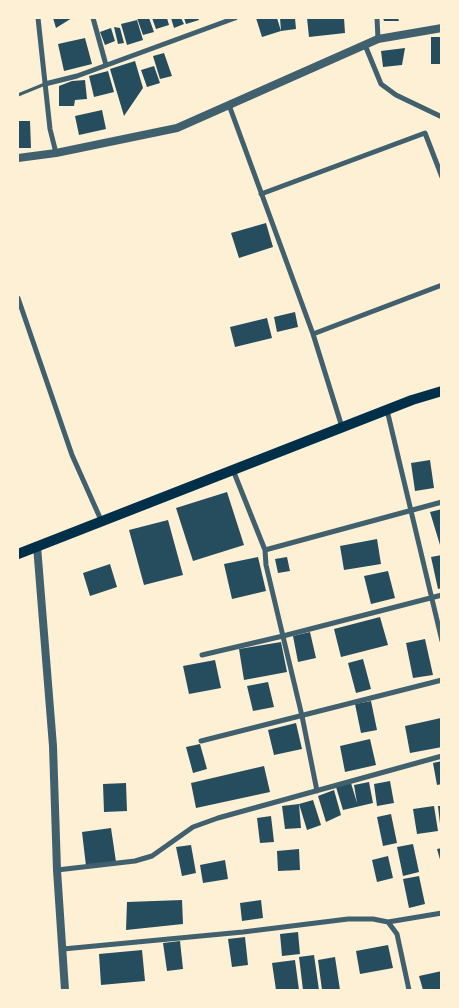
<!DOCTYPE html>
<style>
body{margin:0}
#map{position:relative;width:459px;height:1008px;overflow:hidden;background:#fdf0d5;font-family:Montserrat,sans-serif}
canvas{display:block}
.frame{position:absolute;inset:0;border:19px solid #fdf0d5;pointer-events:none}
</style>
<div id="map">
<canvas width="459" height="1008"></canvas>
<div class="frame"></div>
</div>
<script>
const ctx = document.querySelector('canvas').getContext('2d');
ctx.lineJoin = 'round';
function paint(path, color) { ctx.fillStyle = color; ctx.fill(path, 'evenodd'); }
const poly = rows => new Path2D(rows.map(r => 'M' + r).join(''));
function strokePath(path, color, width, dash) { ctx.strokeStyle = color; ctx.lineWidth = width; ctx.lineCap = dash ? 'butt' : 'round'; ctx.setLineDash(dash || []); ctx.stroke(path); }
const building = poly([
 [53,18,72,18,56,28],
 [137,18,149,18,154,32,143,35],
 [152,18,167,18,169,25,156,29],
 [171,18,181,18,184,24,174,28],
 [184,18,198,18,199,20,186,24],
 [256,18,277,18,281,31,280,18,295,18,296,29,281,31,262,37],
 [307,18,344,18,345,33,309,37],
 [383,18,398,18,399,21,384,21],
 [137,20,143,40,127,45,121,24],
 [114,27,120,28,124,43,118,44],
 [111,28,115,41,105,45,100,32],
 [431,37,442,37,442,64,431,64],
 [85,38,92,64,64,71,58,44],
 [405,48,402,65,383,67,381,51],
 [164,53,172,76,160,79,153,56],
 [135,61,143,88,124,116,110,69],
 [154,66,160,83,147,87,141,70],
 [108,71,114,92,94,97,89,76],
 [85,80,87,99,75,100,74,106,59,106,59,86,72,81],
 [102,110,106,129,79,135,75,116],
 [18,121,30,121,31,148,18,148],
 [266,223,273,247,239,258,231,233],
 [295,312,298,327,277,332,274,317],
 [267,318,272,338,235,347,230,327],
 [430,460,434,488,415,491,411,463],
 [227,492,244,545,193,561,176,508],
 [442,509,442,545,440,545,430,512],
 [168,520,183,575,144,585,129,530],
 [377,539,381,564,344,570,340,546],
 [442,555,442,588,438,589,431,557],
 [258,557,266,591,232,599,224,564],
 [287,557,290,571,278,573,275,559],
 [110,564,117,587,90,596,83,573],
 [388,571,395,598,371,604,364,576],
 [380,617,388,645,341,657,334,629],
 [310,632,316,658,298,662,293,636],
 [425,639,433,675,413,678,406,643],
 [281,642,287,672,244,680,239,649],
 [363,659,371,689,356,693,348,663],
 [215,660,221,688,189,694,183,666],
 [268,682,274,707,253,711,247,686],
 [371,701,377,730,361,733,355,704],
 [441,718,442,747,410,753,405,726],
 [296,723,302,749,274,755,268,730],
 [370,739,376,765,345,772,340,746],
 [200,744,207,769,193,773,186,747],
 [442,761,442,784,437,785,433,763],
 [264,766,270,792,196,808,191,783],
 [390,781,394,803,377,806,374,784],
 [369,782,373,803,343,810,336,787,351,783,357,803,354,785],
 [126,783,127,811,104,812,103,784],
 [334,790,341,815,326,822,318,796],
 [313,800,321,825,307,830,299,804],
 [299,804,301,828,285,829,282,806],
 [434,806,438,831,417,834,413,809],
 [438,806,442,806,442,824,440,824],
 [391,814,397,843,383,846,377,817],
 [271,816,274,842,260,843,257,818],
 [111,828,116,862,86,866,82,832],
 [413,844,419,872,403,876,397,847],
 [191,845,196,873,182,876,176,847],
 [442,848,442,863,441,863,437,849],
 [299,849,300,870,278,871,277,851],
 [388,856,393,878,377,882,372,860],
 [225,860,228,879,203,883,200,865],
 [419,876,425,904,409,908,403,879],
 [182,900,183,924,126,930,127,902],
 [261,900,263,918,242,921,240,903],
 [298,932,300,954,282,956,280,934],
 [245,937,248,965,232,967,228,939],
 [180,941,183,969,167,971,163,943],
 [388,945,393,968,360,974,356,951],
 [142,950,145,981,101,985,99,954],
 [314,955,319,990,303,990,299,957],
 [335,957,340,990,322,990,318,960],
 [295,960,299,990,276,990,272,963],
 [442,971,442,990,423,990,419,976]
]);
const service = poly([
 [18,95,45,84]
]);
const minor = poly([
 [38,18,50,129,56,153],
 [93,18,106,65],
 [377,18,378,39],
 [365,45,381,84,396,95,442,117],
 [45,84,77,76,235,18],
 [229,105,313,334,342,427],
 [261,194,425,133,442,177],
 [18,298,72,455,101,520],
 [313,334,442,285],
 [387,410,442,641],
 [233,470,265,550,266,565,302,716,317,791],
 [265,550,442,502],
 [202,655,283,636,442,595],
 [201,741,442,680],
 [57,870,135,861,152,856,193,827,218,818,442,756],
 [388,922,442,913],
 [63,949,243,932,348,919,373,919,388,922,397,934,409,990]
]);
const tertiary = poly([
 [18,158,56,153,177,128,378,39,442,28],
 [37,546,53,746,57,870,65,990]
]);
const trunk = poly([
 [18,554,412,400,442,391]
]);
paint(building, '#264d5e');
strokePath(service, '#3f606c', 3);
strokePath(minor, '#3f606c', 5);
strokePath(tertiary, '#3f606c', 8);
strokePath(trunk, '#003049', 10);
</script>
